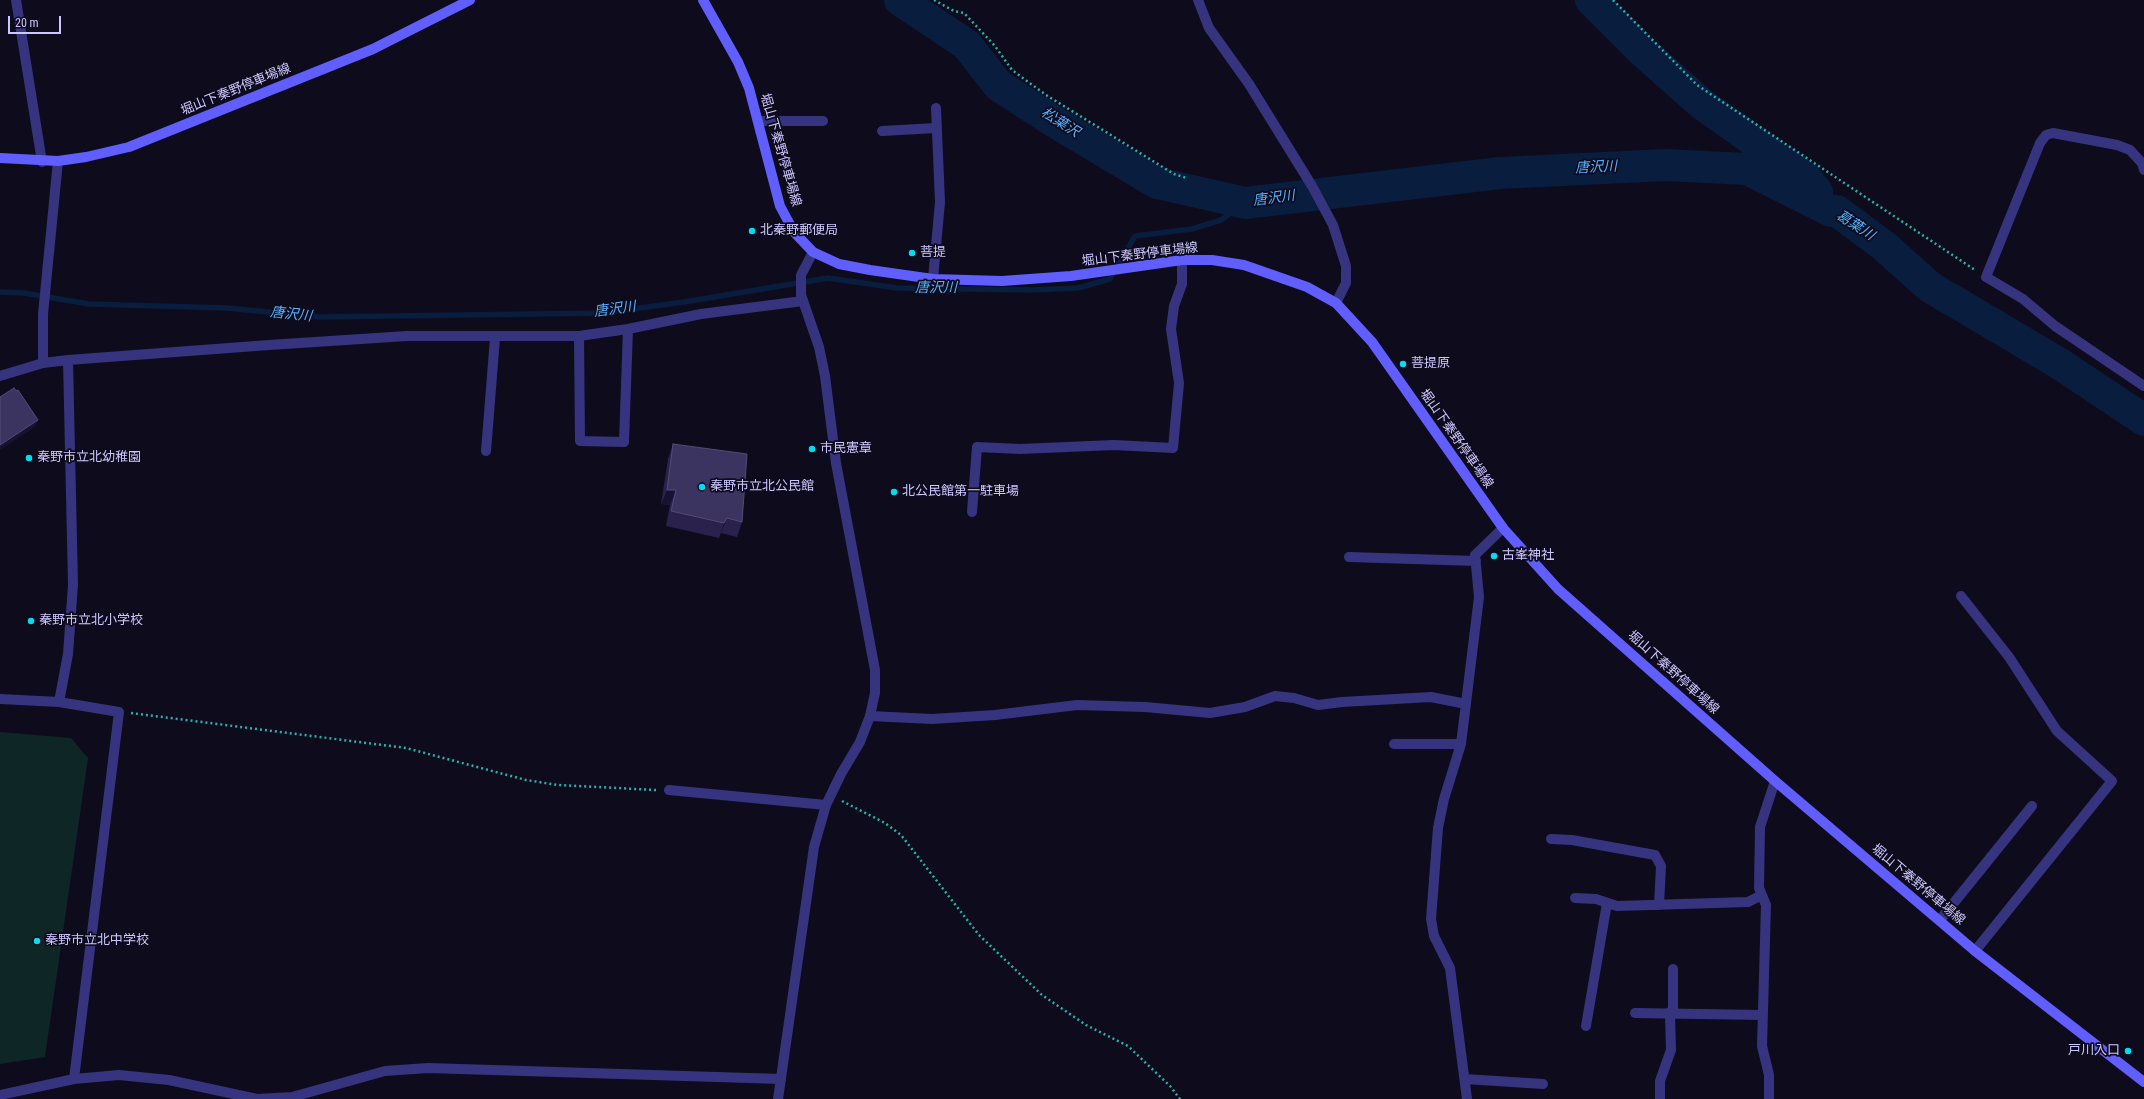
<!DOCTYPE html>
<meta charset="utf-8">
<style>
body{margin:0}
#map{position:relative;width:2144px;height:1099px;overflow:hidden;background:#0e0b1d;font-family:"Roboto Condensed",sans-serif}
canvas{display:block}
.scale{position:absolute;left:8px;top:16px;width:53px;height:18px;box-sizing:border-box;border:2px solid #cdc7ff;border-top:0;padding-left:5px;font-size:12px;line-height:14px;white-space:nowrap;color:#cdc7ff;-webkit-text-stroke:3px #0e0b1d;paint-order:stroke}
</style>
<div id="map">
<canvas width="2144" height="1099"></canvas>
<div class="scale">20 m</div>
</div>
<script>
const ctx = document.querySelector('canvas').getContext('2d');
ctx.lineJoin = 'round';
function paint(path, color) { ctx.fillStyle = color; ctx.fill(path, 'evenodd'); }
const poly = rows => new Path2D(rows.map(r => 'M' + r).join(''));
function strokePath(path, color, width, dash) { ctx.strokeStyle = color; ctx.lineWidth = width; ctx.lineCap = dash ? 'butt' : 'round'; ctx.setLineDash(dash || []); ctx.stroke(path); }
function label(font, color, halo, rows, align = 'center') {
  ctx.font = font + ' "Roboto Condensed","Noto Sans JP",sans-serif'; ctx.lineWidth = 3.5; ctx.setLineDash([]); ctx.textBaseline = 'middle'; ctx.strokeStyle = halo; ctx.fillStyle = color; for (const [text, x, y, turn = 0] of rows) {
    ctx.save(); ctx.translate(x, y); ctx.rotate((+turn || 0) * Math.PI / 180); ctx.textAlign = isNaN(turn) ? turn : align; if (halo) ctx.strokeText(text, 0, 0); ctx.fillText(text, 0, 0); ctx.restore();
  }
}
const green = poly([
 [0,732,71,738,88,758,45,1057,0,1064]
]);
const stream = poly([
 [0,292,24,293,89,304,227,308,319,317,603,313,684,302,828,278,897,288,1032,290,1078,288,1110,279,1135,236,1192,229,1221,220,1245,203]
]);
const river = poly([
 [900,0,967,45,998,85,1050,119,1157,183,1228,199,1245,203,1500,173,1666,165,1747,169,1831,211,1837,211,1884,246,1930,287,2060,364,2144,420],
 [1591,0,1641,50,1702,104,1806,178,1817,192]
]);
const path = poly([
 [934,0,954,11,964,13,995,46,1012,70,1046,95,1174,174,1187,178],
 [1613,0,1697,85,1975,270],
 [131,713,406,748,526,780,558,785,656,790],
 [842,801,885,823,901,835,979,935,1042,995,1086,1025,1128,1046,1170,1086,1180,1099]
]);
const service = poly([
 [972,512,977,447,1020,449,1114,445,1173,448,1179,383,1171,329,1174,306,1182,284,1182,260],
 [1940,920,2032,806],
 [1465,1079,1543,1084]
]);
const minor = poly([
 [16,0,42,162],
 [1198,0,1209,28,1249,84,1312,186,1333,225,1346,266,1346,283,1336,303],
 [759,121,823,121],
 [882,131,936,128],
 [2144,170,2142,163,2130,150,2117,145,2053,133,2046,135,2040,143,1986,277,2023,299,2055,326,2144,386],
 [933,279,940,202,936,108],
 [579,336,580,441,624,442,628,329],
 [43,363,43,314,58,161],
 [0,376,43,363,68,360,269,345,407,336,579,336,628,329,701,314,803,301],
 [486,451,495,338],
 [1349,557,1476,561],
 [1961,596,2009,657,2057,731,2112,781,1975,951],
 [0,699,59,702,119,712,74,1079],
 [59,702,68,654,73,585,68,360],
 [870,716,932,719,995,715,1077,705,1145,707,1210,713,1245,707,1275,696,1294,698,1318,705,1342,702,1431,697,1466,704],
 [1394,744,1461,744],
 [669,790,826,805],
 [1551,839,1572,840,1655,855,1661,866,1659,905],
 [1575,898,1596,899,1617,906,1748,902,1762,895],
 [1635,1013,1763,1015],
 [1586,1026,1607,903],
 [0,1095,74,1079,119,1075,169,1080,257,1099,292,1097,385,1071,428,1068,781,1079],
 [1467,1099,1450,968,1434,936,1431,919,1438,828,1444,799,1461,744,1479,597,1475,555,1503,528],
 [1660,1099,1660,1081,1671,1050,1670,1014,1673,1008,1673,969],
 [1769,1099,1769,1075,1762,1046,1766,905,1759,888,1760,827,1775,781]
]);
const tertiary = poly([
 [778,1099,814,847,826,805,841,774,860,742,870,716,875,693,875,670,836,463,825,376,819,347,801,295,801,275,813,252]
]);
const secondary = poly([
 [703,0,738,62,749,88,780,206,794,232,813,252,839,264,870,270,933,279,1002,281,1071,276,1182,260,1212,260,1244,265,1307,287,1336,303,1372,342,1503,528,1558,589,1775,781,1975,951,2144,1082],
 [0,158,58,161,86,157,129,147,373,49,470,0]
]);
const wall = poly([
 [673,444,742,522,737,537,721,533,719,538,666,526,670,505,661,504,668,459]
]);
const shadedWall = poly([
 [38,420,35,427,0,450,0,445],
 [667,490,676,490,670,505,661,504],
 [727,518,719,538,724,523]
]);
const building = poly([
 [14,388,16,391,18,390,38,420,0,445,0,397,14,388],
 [673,444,747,454,742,522,727,518,724,523,671,511,676,490,667,490,673,444]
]);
const markers = [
 [752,231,4,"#00dcf2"],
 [912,253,4,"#00dcf2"],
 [1403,364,4,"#00dcf2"],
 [812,449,4,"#00dcf2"],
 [29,458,4,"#00dcf2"],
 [702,487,4,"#00dcf2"],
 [894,492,4,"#00dcf2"],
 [1494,556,4,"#00dcf2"],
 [31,621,4,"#00dcf2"],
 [37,941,4,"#00dcf2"],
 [2128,1051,4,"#00dcf2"]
];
const streetNames = [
 ["堀山下秦野停車場線",236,90,-22],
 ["堀山下秦野停車場線",780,150,74],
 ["堀山下秦野停車場線",1140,255,-7],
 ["堀山下秦野停車場線",1456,439,55],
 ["堀山下秦野停車場線",1673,673,42],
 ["堀山下秦野停車場線",1918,885,40]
];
const poiNames = [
 ["北秦野郵便局",760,231],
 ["菩提",920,253],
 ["菩提原",1411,364],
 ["市民憲章",820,449],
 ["秦野市立北幼稚園",37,458],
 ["秦野市立北公民館",710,487],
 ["北公民館第一駐車場",902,492],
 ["古峯神社",1502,556],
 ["秦野市立北小学校",39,621],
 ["秦野市立北中学校",45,941],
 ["戸川入口",2120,1051,"right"]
];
const waterNames = [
 ["松葉沢",1060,123,32],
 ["唐沢川",1596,168,-3],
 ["唐沢川",1274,199,-7],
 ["葛葉川",1855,226,33],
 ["唐沢川",936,288],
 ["唐沢川",615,310,-7],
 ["唐沢川",291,315,6]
];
paint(green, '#0e2726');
strokePath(stream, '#091d3e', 5.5);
strokePath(river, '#091d3e', 32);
strokePath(path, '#28b2a8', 2.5, [2, 3]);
strokePath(service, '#36347e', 10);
strokePath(minor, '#36347e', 10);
strokePath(tertiary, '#36347e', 10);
strokePath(secondary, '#605eff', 10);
paint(wall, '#2a224c');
paint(shadedWall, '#181231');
paint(building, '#3c3460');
strokePath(building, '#524b79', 1);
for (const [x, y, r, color] of markers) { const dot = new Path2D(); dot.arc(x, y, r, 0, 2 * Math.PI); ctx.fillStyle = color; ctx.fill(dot); strokePath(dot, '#0e0b1d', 1.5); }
label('13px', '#cdc7ff', '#0e0b1d', streetNames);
label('13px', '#cdc7ff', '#0e0b1d', poiNames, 'left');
label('italic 14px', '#55b2ff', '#0e0b1d', waterNames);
</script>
